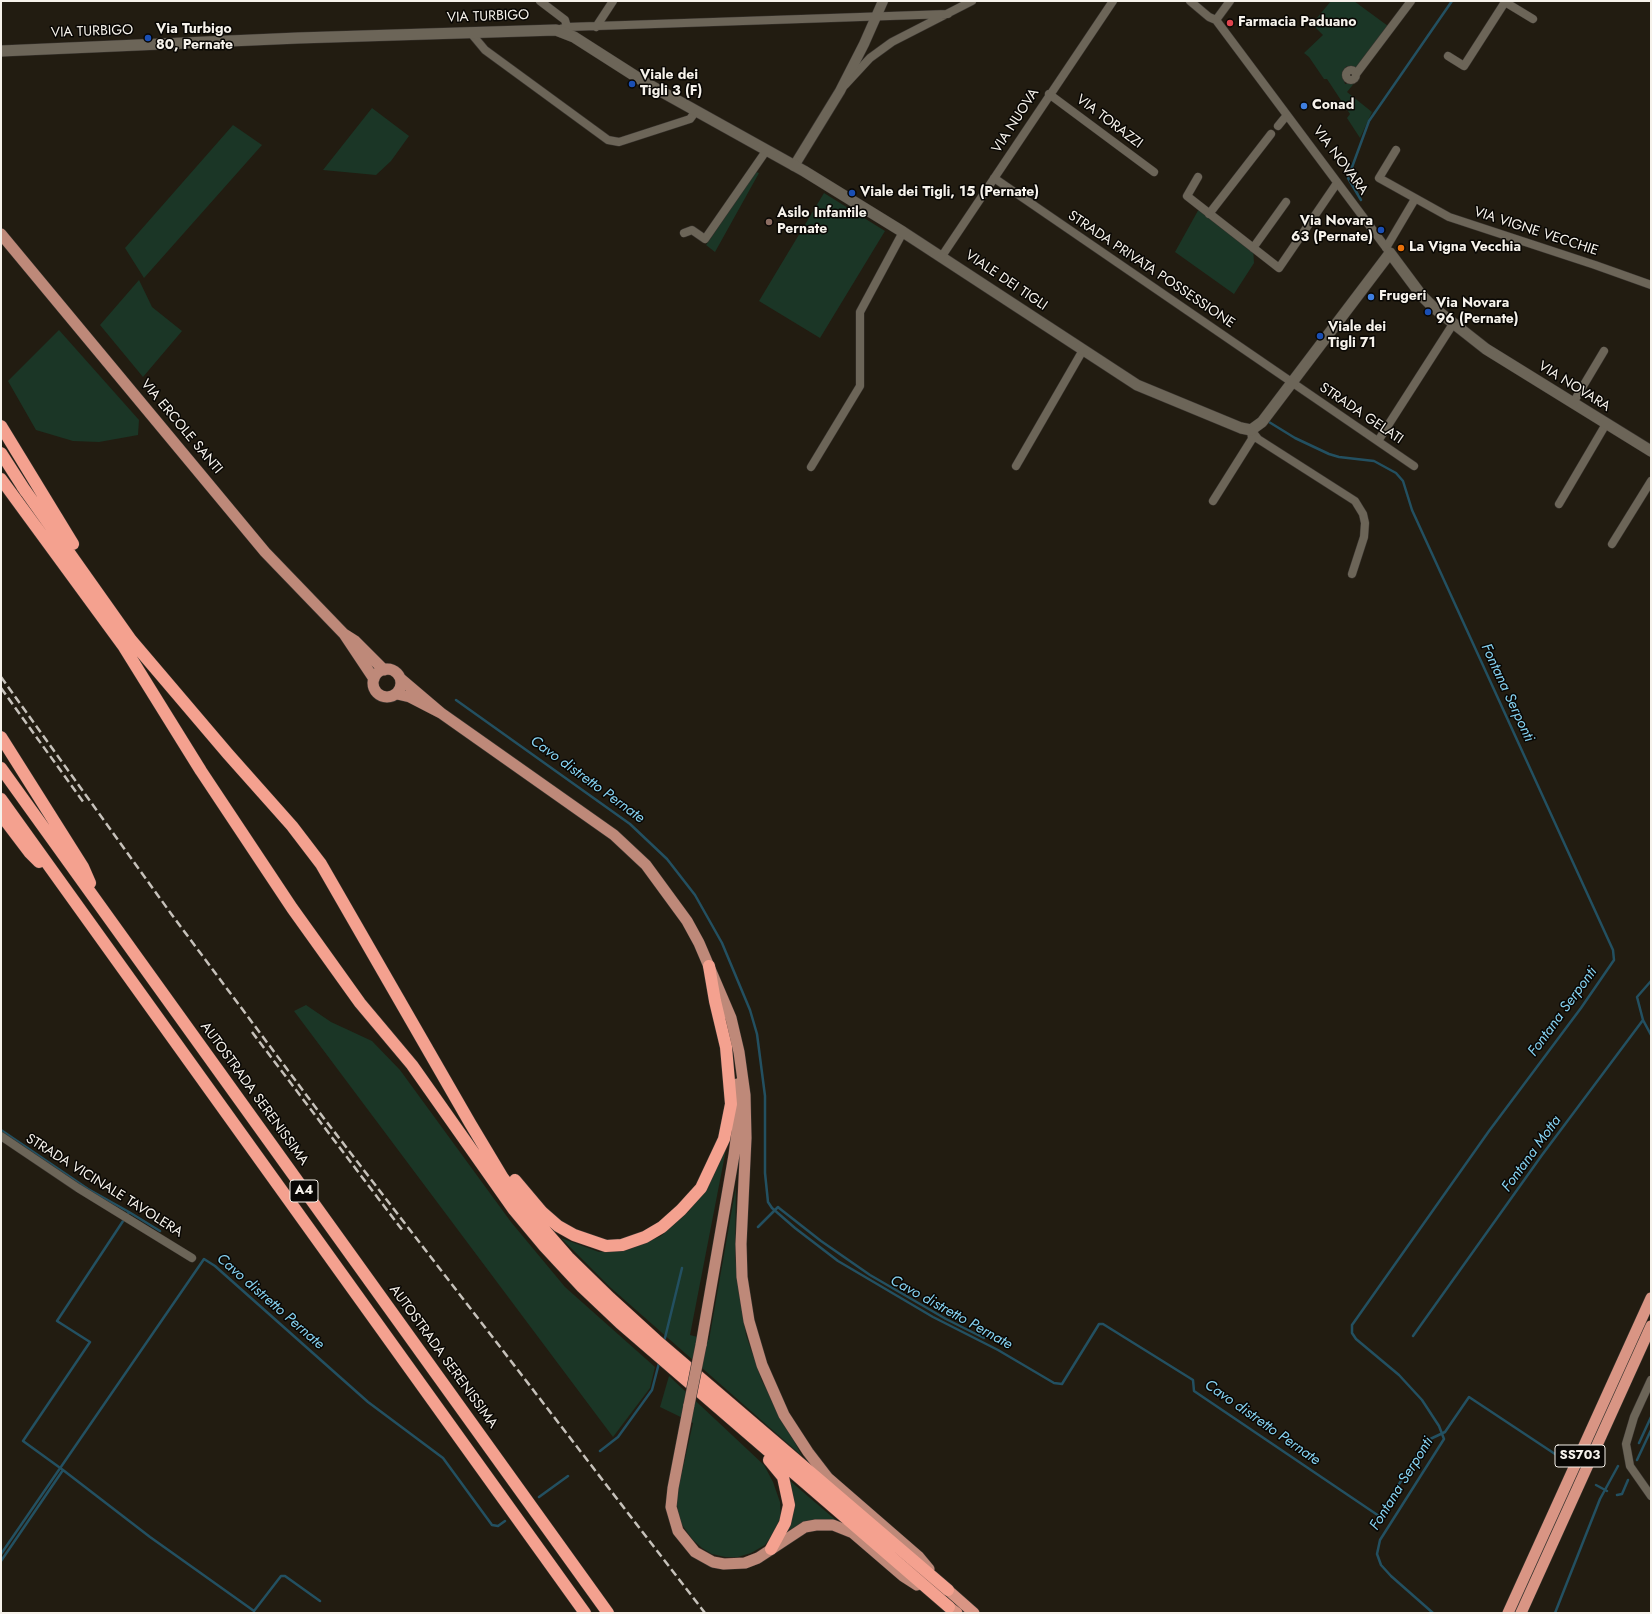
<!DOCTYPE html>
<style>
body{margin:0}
#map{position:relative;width:1652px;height:1614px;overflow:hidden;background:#221c11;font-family:Jost,sans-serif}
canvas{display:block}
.frame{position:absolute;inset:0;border:2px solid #f6f2eb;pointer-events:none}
</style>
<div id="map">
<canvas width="1652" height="1614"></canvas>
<div class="frame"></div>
</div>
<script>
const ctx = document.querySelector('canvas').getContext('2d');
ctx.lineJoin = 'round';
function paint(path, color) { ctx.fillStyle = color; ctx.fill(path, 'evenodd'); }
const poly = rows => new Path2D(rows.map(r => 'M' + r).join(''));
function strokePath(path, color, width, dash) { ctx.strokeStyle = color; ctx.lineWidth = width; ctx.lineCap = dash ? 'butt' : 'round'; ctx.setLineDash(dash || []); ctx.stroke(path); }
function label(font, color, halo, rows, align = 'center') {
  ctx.font = font + ' Jost,sans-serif'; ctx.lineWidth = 3; ctx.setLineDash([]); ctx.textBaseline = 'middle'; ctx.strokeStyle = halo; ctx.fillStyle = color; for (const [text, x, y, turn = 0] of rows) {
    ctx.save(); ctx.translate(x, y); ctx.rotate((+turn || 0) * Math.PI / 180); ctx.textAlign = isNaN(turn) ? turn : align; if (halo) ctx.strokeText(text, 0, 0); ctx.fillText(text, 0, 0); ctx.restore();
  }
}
const green = poly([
 [1331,1,1354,1,1388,26,1356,69,1347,66,1342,72,1345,84,1356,81,1347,92,1372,112,1360,138,1347,118,1350,114,1327,79,1324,79,1309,57,1304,53,1323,35,1312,24],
 [372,108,409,136,391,161,376,175,323,170],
 [233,125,262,145,144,278,125,248],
 [756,172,759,173,715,252,706,245],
 [824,193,885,231,820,338,759,301],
 [1200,207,1253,248,1254,263,1234,294,1175,252],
 [139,280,152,307,182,331,143,377,100,325],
 [59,330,139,420,138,435,99,442,73,441,36,430,8,381],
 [306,1005,331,1022,372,1041,400,1070,511,1222,565,1287,655,1367,650,1388,613,1437,294,1011],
 [728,1139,690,1335,709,1340,736,1186,735,1257,746,1335,762,1381,802,1456,611,1288,561,1238,599,1252,628,1250,661,1236,689,1211,709,1183],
 [669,1376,764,1465,773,1482,780,1502,781,1522,765,1545,751,1553,738,1557,725,1557,712,1554,702,1548,693,1540,680,1522,676,1499,693,1423,660,1407],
 [789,1480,837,1521,799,1525,787,1531,793,1505]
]);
const stream = poly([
 [1361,200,1348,178,1369,121,1452,1],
 [1269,422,1295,438,1329,454,1339,457,1374,461,1396,473,1403,481,1412,510,1613,950,1614,960,1581,1008,1489,1131,1352,1325,1352,1333,1356,1339,1399,1375,1422,1400,1439,1426,1444,1439,1380,1540,1377,1554,1381,1565,1391,1576,1433,1613],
 [456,700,630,824,667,859,695,895,722,943,750,1010,757,1034,765,1096,765,1173,768,1202,772,1208,795,1228,838,1261,933,1317,998,1350,1054,1383,1062,1384,1096,1329,1099,1324,1103,1324,1193,1380,1194,1391,1379,1516,1426,1441,1445,1432,1469,1397,1558,1456],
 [1643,1020,1651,1035],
 [1,1130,88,1189,129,1212,57,1321,90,1342,23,1441,63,1470,1,1561],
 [129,1212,160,1231],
 [758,1227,778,1207,779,1208,821,1241,870,1275,946,1319,984,1338],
 [1413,1336,1542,1155,1643,1020,1637,997,1651,981],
 [664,1342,682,1268],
 [1639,1443,1651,1417],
 [600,1451,618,1437,652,1390,659,1363],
 [1637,1460,1651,1430],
 [63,1470,150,1537,254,1611,281,1576,285,1576,320,1601],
 [1596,1485,1607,1491],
 [1617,1495,1622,1494,1628,1480],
 [539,1497,568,1476],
 [1,1554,204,1259,215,1266,368,1402,443,1458,492,1525,498,1526,505,1521],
 [1555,1613,1600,1499,1618,1466]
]);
const minor = poly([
 [540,1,565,20,567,27],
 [1190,1,1209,17,1216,20,1390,253],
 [1216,20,1230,1],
 [596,27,613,1],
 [556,30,567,27,948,14],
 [470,32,485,50,608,140,619,142,690,119,696,111],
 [1448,56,1464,66,1505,2,1533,19],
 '1346 75a5 5 0 1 1 10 0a5 5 0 1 1-10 0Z',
 [1356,74,1411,1],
 [845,85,870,58,892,42,972,1],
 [1049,94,1154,172],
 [1278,126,1287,115],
 [1396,150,1379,178,1449,217,1595,265,1651,285],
 [1198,177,1187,196,1279,268,1337,183],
 [994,178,1414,466],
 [1209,214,1271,134],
 [684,233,692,230,705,239,766,151],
 [1253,248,1286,202],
 [1386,248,1415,199],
 [942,256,1113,1],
 [1573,403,1604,351],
 [1251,430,1258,439,1355,501,1363,514,1365,523,1364,537,1352,574],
 [1378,441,1453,324],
 [1016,466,1083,350],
 [811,467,860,386,860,312,903,232],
 [1213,501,1252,439,1251,430],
 [1559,504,1606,424],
 [1612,544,1651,481],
 [1,1136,78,1188,192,1258],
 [1651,1380,1634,1417,1626,1444,1630,1466,1651,1496]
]);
const tertiary = poly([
 [794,166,840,91,864,44,883,1]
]);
const secondary = poly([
 [1,51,298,38,556,30,574,37,646,83,804,171,903,232,1137,385,1241,428,1251,430,1262,422,1390,253,1422,296,1434,308,1486,349,1651,451]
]);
const primary = poly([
 [1,234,265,552,344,634],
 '373 683a14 14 0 1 1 28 0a14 14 0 1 1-28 0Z',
 [374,679,344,634,355,641,384,670],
 [397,694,410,697,441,713,401,679],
 [441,713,614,835,646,865,687,921,699,943,731,1018,739,1052,745,1095,746,1138,741,1244,742,1277,749,1321,762,1365,784,1415,808,1452,828,1478,919,1557,929,1569],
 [701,1345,734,1155,737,1132,737,1084],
 [689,1405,673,1488,671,1507,678,1531,695,1552,713,1562,724,1564,745,1563,758,1558,805,1527,816,1525,833,1525,853,1533,903,1576,917,1585]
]);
const trunk = poly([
 [948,1590,974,1613],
 [949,1607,957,1613],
 [1508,1613,1651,1298],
 [1521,1613,1651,1326]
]);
const motorway = poly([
 [1,426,73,544],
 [1,453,26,492],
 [1,479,124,647,201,771,292,908,360,1003,412,1065,514,1210,544,1246,582,1287,620,1323,949,1607],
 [22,486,131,640,228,754,292,826,321,864,470,1123,503,1178,541,1226,568,1257,610,1298,656,1340,948,1590],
 [1,737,83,867,90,883],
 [1,768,608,1613],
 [1,799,585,1613],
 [1,815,30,853,39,862],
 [515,1180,542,1212,558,1226,574,1235,606,1246,622,1245,645,1237,662,1227,681,1210,701,1188,724,1139,731,1104,726,1047,715,1001,709,966],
 [769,1460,783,1477,789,1505,785,1523,771,1549]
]);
const rail = poly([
 [1,677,172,915,316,1108,705,1613],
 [1,688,84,803],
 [252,1032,403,1231]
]);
const primaryBridge = poly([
 [689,1405,701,1345]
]);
const markers = [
 [1230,23,4,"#e0444e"],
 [148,38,4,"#1a4fb4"],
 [632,84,4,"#1a4fb4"],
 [1304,106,4,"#3f7fe0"],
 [852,193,4,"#1a4fb4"],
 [769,222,4,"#8d6e63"],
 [1381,230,4,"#1a4fb4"],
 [1401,248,4,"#e8710a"],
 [1371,297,4,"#3f7fe0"],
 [1428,312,4,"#1a4fb4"],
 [1320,336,4,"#1a4fb4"]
];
const shields = [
 [304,1191,28],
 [1580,1456,50]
];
const shieldNames = [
 ["A4",304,1191],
 ["SS703",1580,1456]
];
const streetNames = [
 ["VIA TURBIGO",488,17,-2],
 ["VIA TURBIGO",92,32,-2],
 ["VIA NUOVA",1016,121,-57],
 ["VIA TORAZZI",1109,122,37],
 ["VIA NOVARA",1340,161,53],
 ["VIA VIGNE VECCHIE",1536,232,18],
 ["STRADA PRIVATA POSSESSIONE",1151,270,34],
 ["VIALE DEI TIGLI",1006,281,34],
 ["VIA NOVARA",1574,387,32],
 ["STRADA GELATI",1361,414,34],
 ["VIA ERCOLE SANTI",181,427,50],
 ["AUTOSTRADA SERENISSIMA",254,1094,54],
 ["STRADA VICINALE TAVOLERA",104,1186,32],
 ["AUTOSTRADA SERENISSIMA",443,1357,54]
];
const poiNames = [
 ["Farmacia Paduano",1238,23],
 ["Via Turbigo",156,30],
 ["80, Pernate",156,46],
 ["Viale dei",640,76],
 ["Tigli 3 (F)",640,92],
 ["Conad",1312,106],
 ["Viale dei Tigli, 15 (Pernate)",860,193],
 ["Asilo Infantile",777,214],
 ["Pernate",777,230],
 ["Via Novara",1373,222,"right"],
 ["63 (Pernate)",1373,238,"right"],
 ["La Vigna Vecchia",1409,248],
 ["Frugeri",1379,297],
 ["Via Novara",1436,304],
 ["96 (Pernate)",1436,320],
 ["Viale dei",1328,328],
 ["Tigli 71",1328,344]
];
const waterNames = [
 ["Fontana Serponti",1507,693,65],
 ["Cavo distretto Pernate",587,780,36],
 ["Fontana Serponti",1563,1012,-54],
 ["Fontana Motta",1532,1154,-54],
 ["Cavo distretto Pernate",270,1302,41],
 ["Cavo distretto Pernate",951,1313,29],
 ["Cavo distretto Pernate",1262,1423,35],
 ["Fontana Serponti",1402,1484,-58]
];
paint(green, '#1b3626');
strokePath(stream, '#235061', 2.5);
strokePath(minor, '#3a3530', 9);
strokePath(tertiary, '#3a3530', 11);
strokePath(secondary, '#3a3530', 12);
strokePath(primary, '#3a3530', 12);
strokePath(trunk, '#3a3530', 12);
strokePath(motorway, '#3a3530', 13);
strokePath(minor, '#6c6558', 8);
strokePath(tertiary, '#6c6558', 10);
strokePath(secondary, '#6c6558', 11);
strokePath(primary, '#be8979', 11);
strokePath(trunk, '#d99584', 11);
strokePath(motorway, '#f4a18f', 12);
strokePath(rail, '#c6c1ba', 2.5, [8, 4]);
strokePath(primaryBridge, '#3a3530', 12, []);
strokePath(primaryBridge, '#be8979', 11);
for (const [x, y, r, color] of markers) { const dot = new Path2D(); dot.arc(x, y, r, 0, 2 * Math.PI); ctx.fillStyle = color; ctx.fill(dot); strokePath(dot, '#090704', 1.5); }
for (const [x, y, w] of shields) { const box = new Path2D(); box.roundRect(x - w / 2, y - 11, w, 22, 3); ctx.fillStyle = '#090704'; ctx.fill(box); strokePath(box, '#f6f2eb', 1); }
label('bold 13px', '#f6f2eb', null, shieldNames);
label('14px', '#f6f2eb', '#090704', streetNames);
label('bold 14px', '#f6f2eb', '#090704', poiNames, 'left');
label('italic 15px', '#86d2f1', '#090704', waterNames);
</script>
